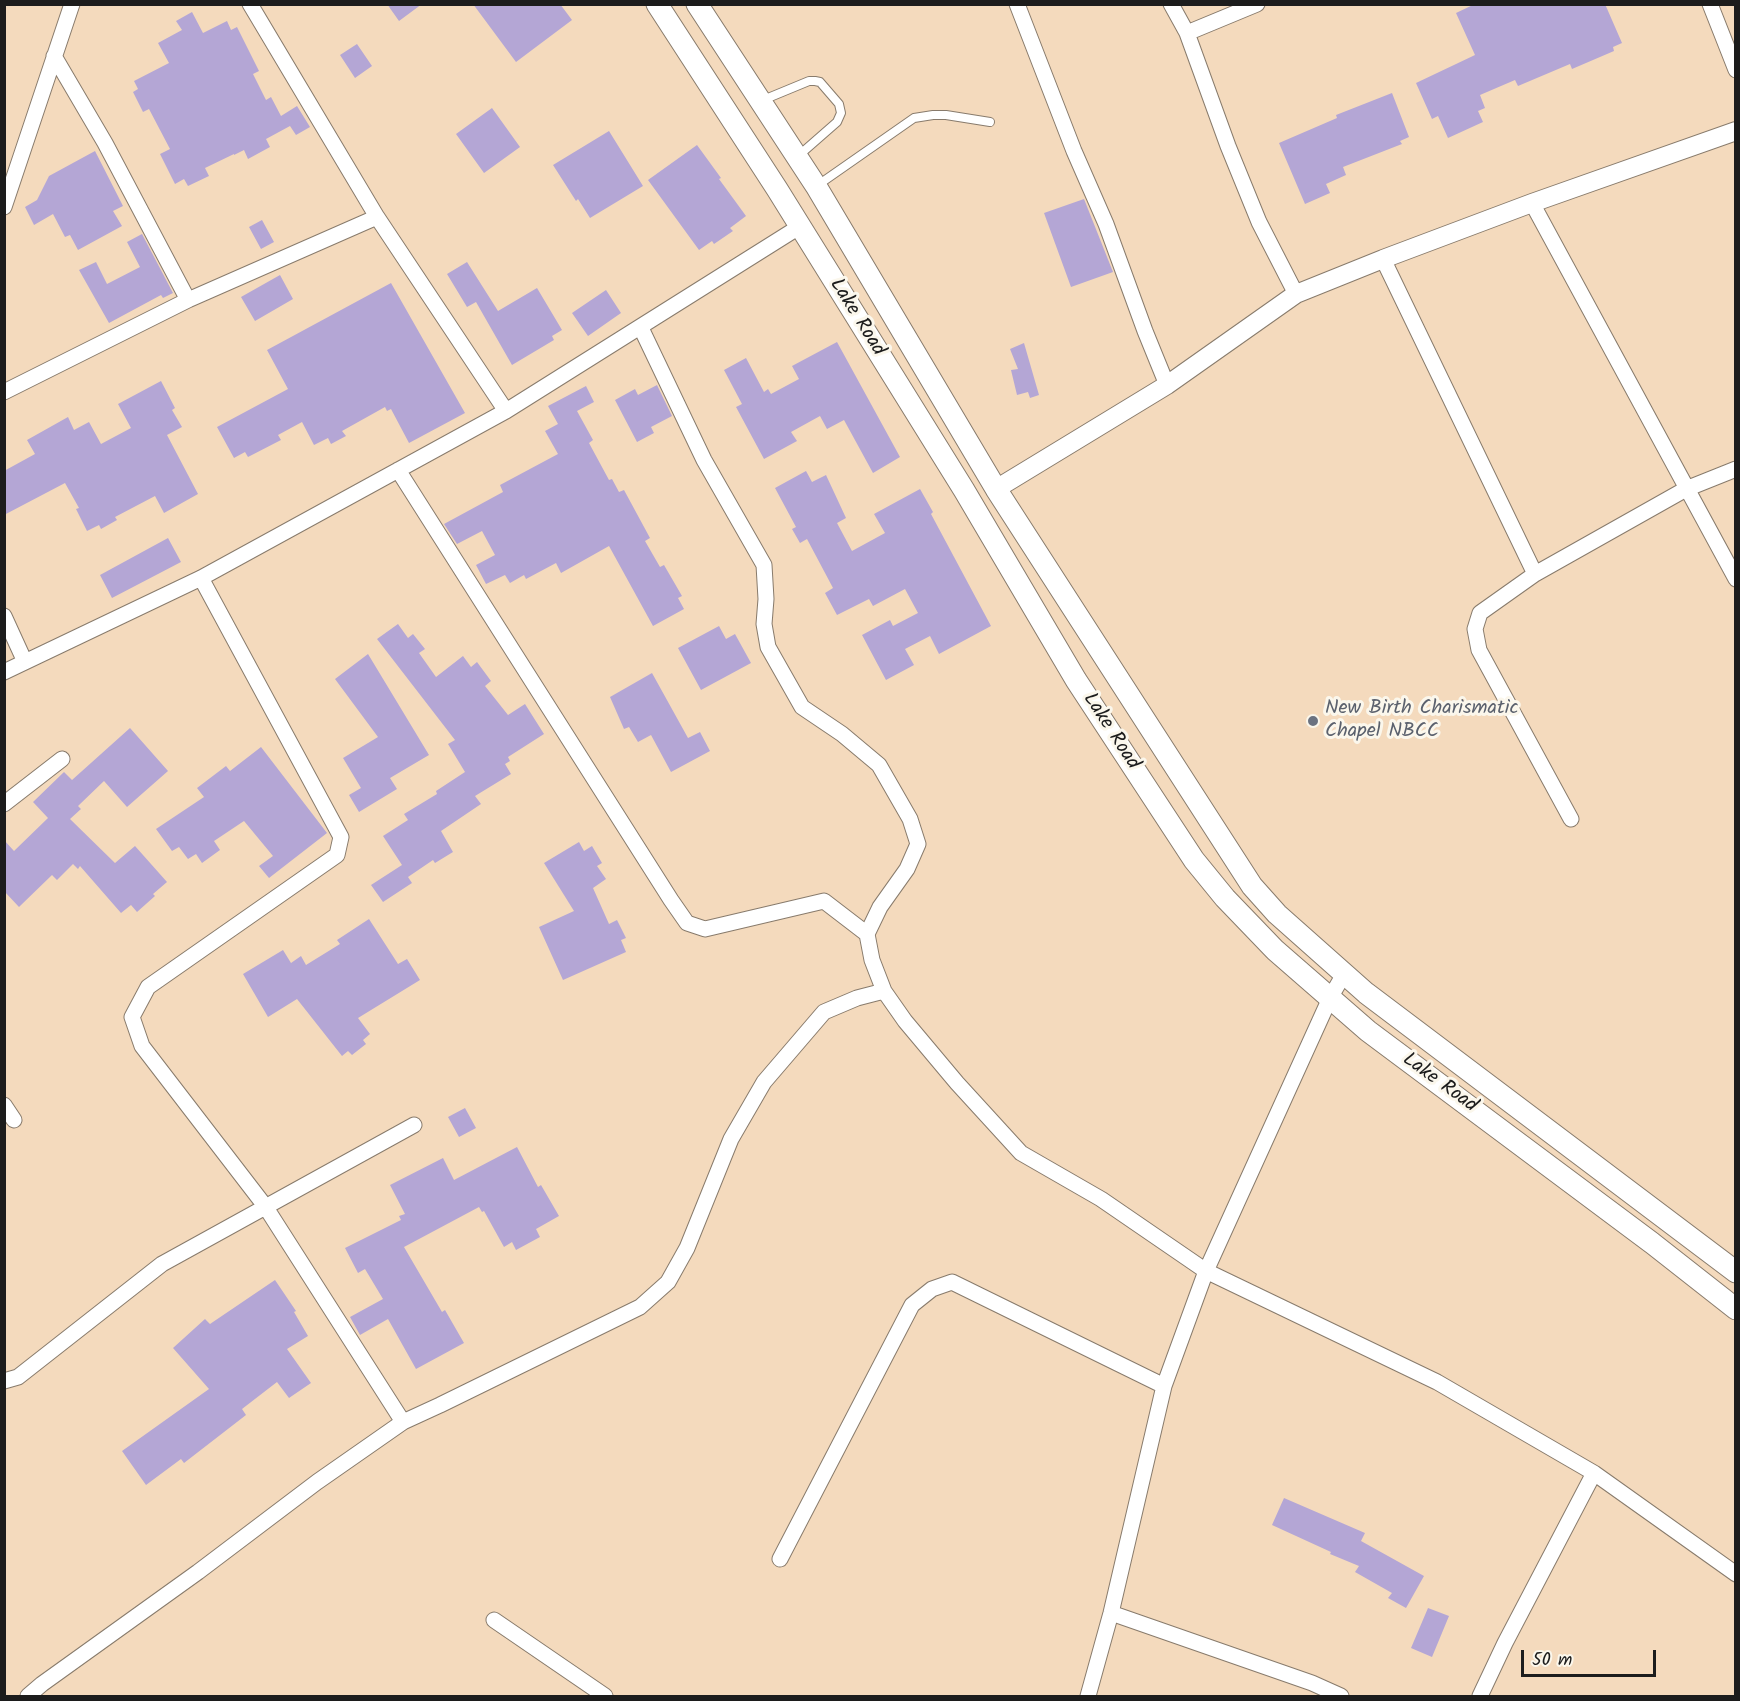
<!DOCTYPE html>
<style>
body{margin:0}
#map{position:relative;width:1740px;height:1701px;overflow:hidden;background:#f4dabd;font-family:Kalam,sans-serif}
canvas{display:block}
.frame{position:absolute;inset:0;border:6px solid #1c1c1c;pointer-events:none}
.scale{position:absolute;left:1521px;top:1650px;width:135px;height:27px;box-sizing:border-box;border:3px solid #1c1c1c;border-top:0;padding-left:8px;font-size:18px;line-height:21px;white-space:nowrap;color:#1c1c1c;-webkit-text-stroke:4px #fbf7ec;paint-order:stroke}
</style>
<div id="map">
<canvas width="1740" height="1701"></canvas>
<div class="frame"></div>
<div class="scale">50 m</div>
</div>
<script>
const ctx = document.querySelector('canvas').getContext('2d');
ctx.lineJoin = 'round';
function paint(path, color) { ctx.fillStyle = color; ctx.fill(path, 'evenodd'); }
const poly = rows => new Path2D(rows.map(r => 'M' + r).join(''));
function strokePath(path, color, width, dash) { ctx.strokeStyle = color; ctx.lineWidth = width; ctx.lineCap = dash ? 'butt' : 'round'; ctx.setLineDash(dash || []); ctx.stroke(path); }
function label(font, color, halo, rows, align = 'center') {
  ctx.font = font + ' Kalam,sans-serif'; ctx.lineWidth = 6; ctx.setLineDash([]); ctx.textBaseline = 'middle'; ctx.strokeStyle = halo; ctx.fillStyle = color; for (const [text, x, y, turn = 0] of rows) {
    ctx.save(); ctx.translate(x, y); ctx.rotate((+turn || 0) * Math.PI / 180); ctx.textAlign = isNaN(turn) ? turn : align; if (halo) ctx.strokeText(text, 0, 0); ctx.fillText(text, 0, 0); ctx.restore();
  }
}
const building = poly([
 [387,4,422,4,399,21],
 [473,4,560,4,572,20,516,62],
 [1475,4,1605,4,1622,43,1613,47,1614,51,1572,69,1570,64,1518,86,1515,80,1480,95,1485,108,1478,111,1483,122,1448,138,1438,116,1432,119,1416,83,1475,55,1456,13],
 [192,12,203,33,227,21,231,30,237,27,259,71,253,74,266,100,271,97,281,116,297,106,310,127,296,135,290,126,266,139,270,147,248,159,244,150,234,155,234,154,205,168,209,176,188,186,184,179,175,184,160,154,170,149,149,109,143,112,133,92,138,89,134,81,169,63,158,43,182,30,176,21],
 [357,44,372,66,355,78,340,55],
 [1392,93,1409,137,1400,141,1402,144,1343,167,1346,175,1326,184,1330,193,1305,204,1279,143,1337,118,1336,115],
 [492,108,520,147,484,173,456,134],
 [609,131,643,186,590,218,578,199,576,201,553,165],
 [697,145,721,178,719,179,746,216,730,228,733,231,714,244,712,241,699,250,648,180],
 [95,151,123,206,113,211,122,226,78,250,70,235,65,237,53,214,34,225,25,207,37,200,49,176],
 [1084,199,1113,272,1071,287,1044,213],
 [262,220,274,242,261,249,249,227],
 [142,234,173,293,163,298,161,295,109,323,79,270,96,262,107,284,140,267,127,242],
 [467,262,498,311,537,288,562,330,552,336,554,340,512,365,476,302,467,307,447,274],
 [280,275,293,299,255,321,241,297],
 [391,283,465,413,409,443,391,409,387,411,385,407,342,431,346,436,331,444,328,438,314,445,302,422,278,435,281,440,248,457,245,452,234,458,217,427,288,389,267,350],
 [606,290,621,313,588,336,572,313],
 [837,342,900,457,873,473,844,420,827,429,820,416,791,432,797,441,764,459,736,407,742,404,724,370,746,358,764,392,768,389,771,394,799,379,792,366],
 [1024,343,1039,395,1030,398,1028,392,1017,395,1011,370,1018,369,1010,349],
 [161,381,175,408,172,410,182,427,167,435,198,494,164,513,155,496,115,517,117,520,101,529,99,525,87,531,76,509,79,508,65,483,4,515,4,471,35,454,27,440,68,417,74,430,89,422,101,444,131,428,118,404],
 [657,385,672,416,651,427,654,433,637,442,615,400,635,389,638,395],
 [586,386,594,402,577,411,593,440,589,443,609,480,612,479,619,492,624,490,650,538,645,541,660,567,664,565,682,596,678,598,684,609,653,626,609,546,561,573,556,563,526,579,524,575,510,583,505,575,486,584,476,565,495,555,482,531,457,544,444,524,503,492,500,485,558,454,545,431,558,424,548,406],
 [806,471,812,482,826,475,846,518,837,523,852,551,885,533,874,514,920,489,933,512,931,514,991,626,939,654,930,636,905,649,914,665,886,680,862,635,890,620,893,626,918,613,905,589,873,606,869,599,837,615,825,593,833,588,807,539,800,543,792,529,796,527,775,488],
 [168,538,181,562,112,598,100,575],
 [398,624,408,638,413,634,425,649,419,653,436,677,463,656,471,667,477,662,491,681,485,686,508,715,525,704,544,734,508,757,510,761,505,764,511,774,475,796,481,804,441,831,453,852,435,863,433,860,408,877,412,883,383,902,371,885,402,865,383,836,408,820,404,814,437,794,436,791,465,772,448,744,455,740,377,639],
 [719,626,726,639,735,634,751,663,701,690,678,648],
 [368,654,429,755,390,778,397,789,359,812,349,795,361,788,343,758,378,737,335,679],
 [652,673,688,738,700,732,710,751,671,772,651,735,638,742,629,727,624,729,610,697],
 [130,728,168,771,127,807,104,781,78,806,81,809,70,819,115,863,135,846,167,882,153,894,155,896,137,912,131,905,121,913,80,866,78,869,73,864,57,880,52,875,19,907,4,891,4,840,14,851,48,818,33,802,64,772,72,780],
 [261,747,327,833,269,878,259,866,273,856,244,821,214,841,220,850,202,863,196,854,188,859,179,847,172,851,156,829,204,797,197,788,226,766,230,771],
 [579,842,584,851,592,846,602,863,597,866,606,879,593,888,609,924,617,920,626,938,621,940,626,952,563,980,539,927,574,911,544,863],
 [369,919,398,964,407,959,420,980,358,1018,370,1034,363,1040,366,1044,352,1055,348,1051,342,1056,297,999,268,1017,243,974,283,950,291,963,301,956,306,965,340,944,337,940],
 [465,1108,476,1128,459,1137,448,1117],
 [517,1147,538,1187,541,1185,559,1216,536,1229,540,1237,516,1250,512,1242,504,1247,484,1211,482,1212,479,1207,404,1247,442,1312,445,1310,464,1343,416,1369,388,1319,360,1335,350,1317,383,1299,365,1269,358,1273,345,1248,401,1220,399,1216,405,1214,390,1185,443,1158,454,1180],
 [275,1280,296,1311,294,1312,308,1336,287,1349,311,1383,289,1398,277,1382,242,1409,246,1415,184,1463,181,1459,146,1485,122,1451,209,1389,173,1348,205,1319,210,1324],
 [1284,1498,1365,1533,1361,1541,1424,1576,1406,1608,1388,1598,1392,1593,1355,1572,1359,1566,1330,1554,1331,1552,1272,1525],
 [1428,1608,1449,1616,1432,1657,1411,1648]
]);
const service = poly([
 [763,100,809,81,815,81,820,82,839,104,841,113,837,122,797,157],
 [818,185,914,118,933,115,946,115,990,122]
]);
const minor = poly([
 [250,4,377,217,506,411],
 [1017,4,1074,151,1106,224,1145,331,1167,385],
 [1171,4,1187,33,1228,146,1259,222,1296,294],
 [1710,4,1736,70],
 [1187,33,1257,4],
 [54,56,105,143,188,300],
 [1532,203,1736,579],
 [4,207,72,4],
 [1383,259,1535,574,1480,613,1475,629,1479,650,1571,819],
 [641,328,704,460,764,565,766,599,764,624,768,647,802,707,842,734,879,765,910,819,918,844,907,869,880,907,867,934,872,960,884,991,905,1021,957,1083,1021,1153,1101,1199,1206,1271,1437,1382,1594,1473,1736,1574],
 [4,392,188,300,377,217],
 [398,470,671,900,687,923,705,929,824,901,867,934],
 [1535,574,1686,489,1736,469],
 [201,578,341,837,337,855,148,987,132,1017,142,1046,265,1206,403,1422],
 [4,616,25,662],
 [4,672,201,578,506,411,799,227],
 [4,804,62,759],
 [4,1105,14,1120],
 [4,1381,18,1377,162,1264,414,1125],
 [780,1559,912,1305,932,1289,952,1282,1164,1386],
 [1111,1613,1312,1683,1341,1696],
 [494,1620,605,1696],
 [28,1696,42,1684,198,1572,317,1482,403,1422,440,1405,640,1307,668,1282,687,1248,731,1139,764,1082,824,1012,857,998,884,991],
 [1088,1696,1111,1613,1164,1386,1206,1271,1330,998,1344,974],
 [1480,1696,1505,1643,1594,1473]
]);
const tertiary = poly([
 [996,489,1167,385,1296,294,1383,259,1532,203,1736,131]
]);
const secondary = poly([
 [657,4,777,189,964,490,1076,680,1194,860,1225,898,1275,950,1368,1031,1652,1243,1736,1309],
 [697,4,816,186,996,489,1252,886,1277,914,1366,993,1736,1272]
]);
const markers = [
 [1313,721,6,"#6b7280"]
];
const streetNames = [
 ["Lake Road",856,318,58],
 ["Lake Road",1110,732,57],
 ["Lake Road",1439,1084,36]
];
const worshipNames = [
 ["New Birth Charismatic",1325,710],
 ["Chapel NBCC",1325,733]
];
paint(building, '#b4a6d5');
strokePath(service, '#887b6c', 10);
strokePath(minor, '#887b6c', 17);
strokePath(tertiary, '#887b6c', 20);
strokePath(secondary, '#887b6c', 23);
strokePath(service, '#fff', 8);
strokePath(minor, '#fff', 15);
strokePath(tertiary, '#fff', 18);
strokePath(secondary, '#fff', 21);
for (const [x, y, r, color] of markers) { const dot = new Path2D(); dot.arc(x, y, r, 0, 2 * Math.PI); ctx.fillStyle = color; ctx.fill(dot); strokePath(dot, '#fbf7ec', 2); }
label('20px', '#1c1c1c', '#fbf7ec', streetNames);
label('20px', '#5b616d', '#fbf7ec', worshipNames, 'left');
</script>
